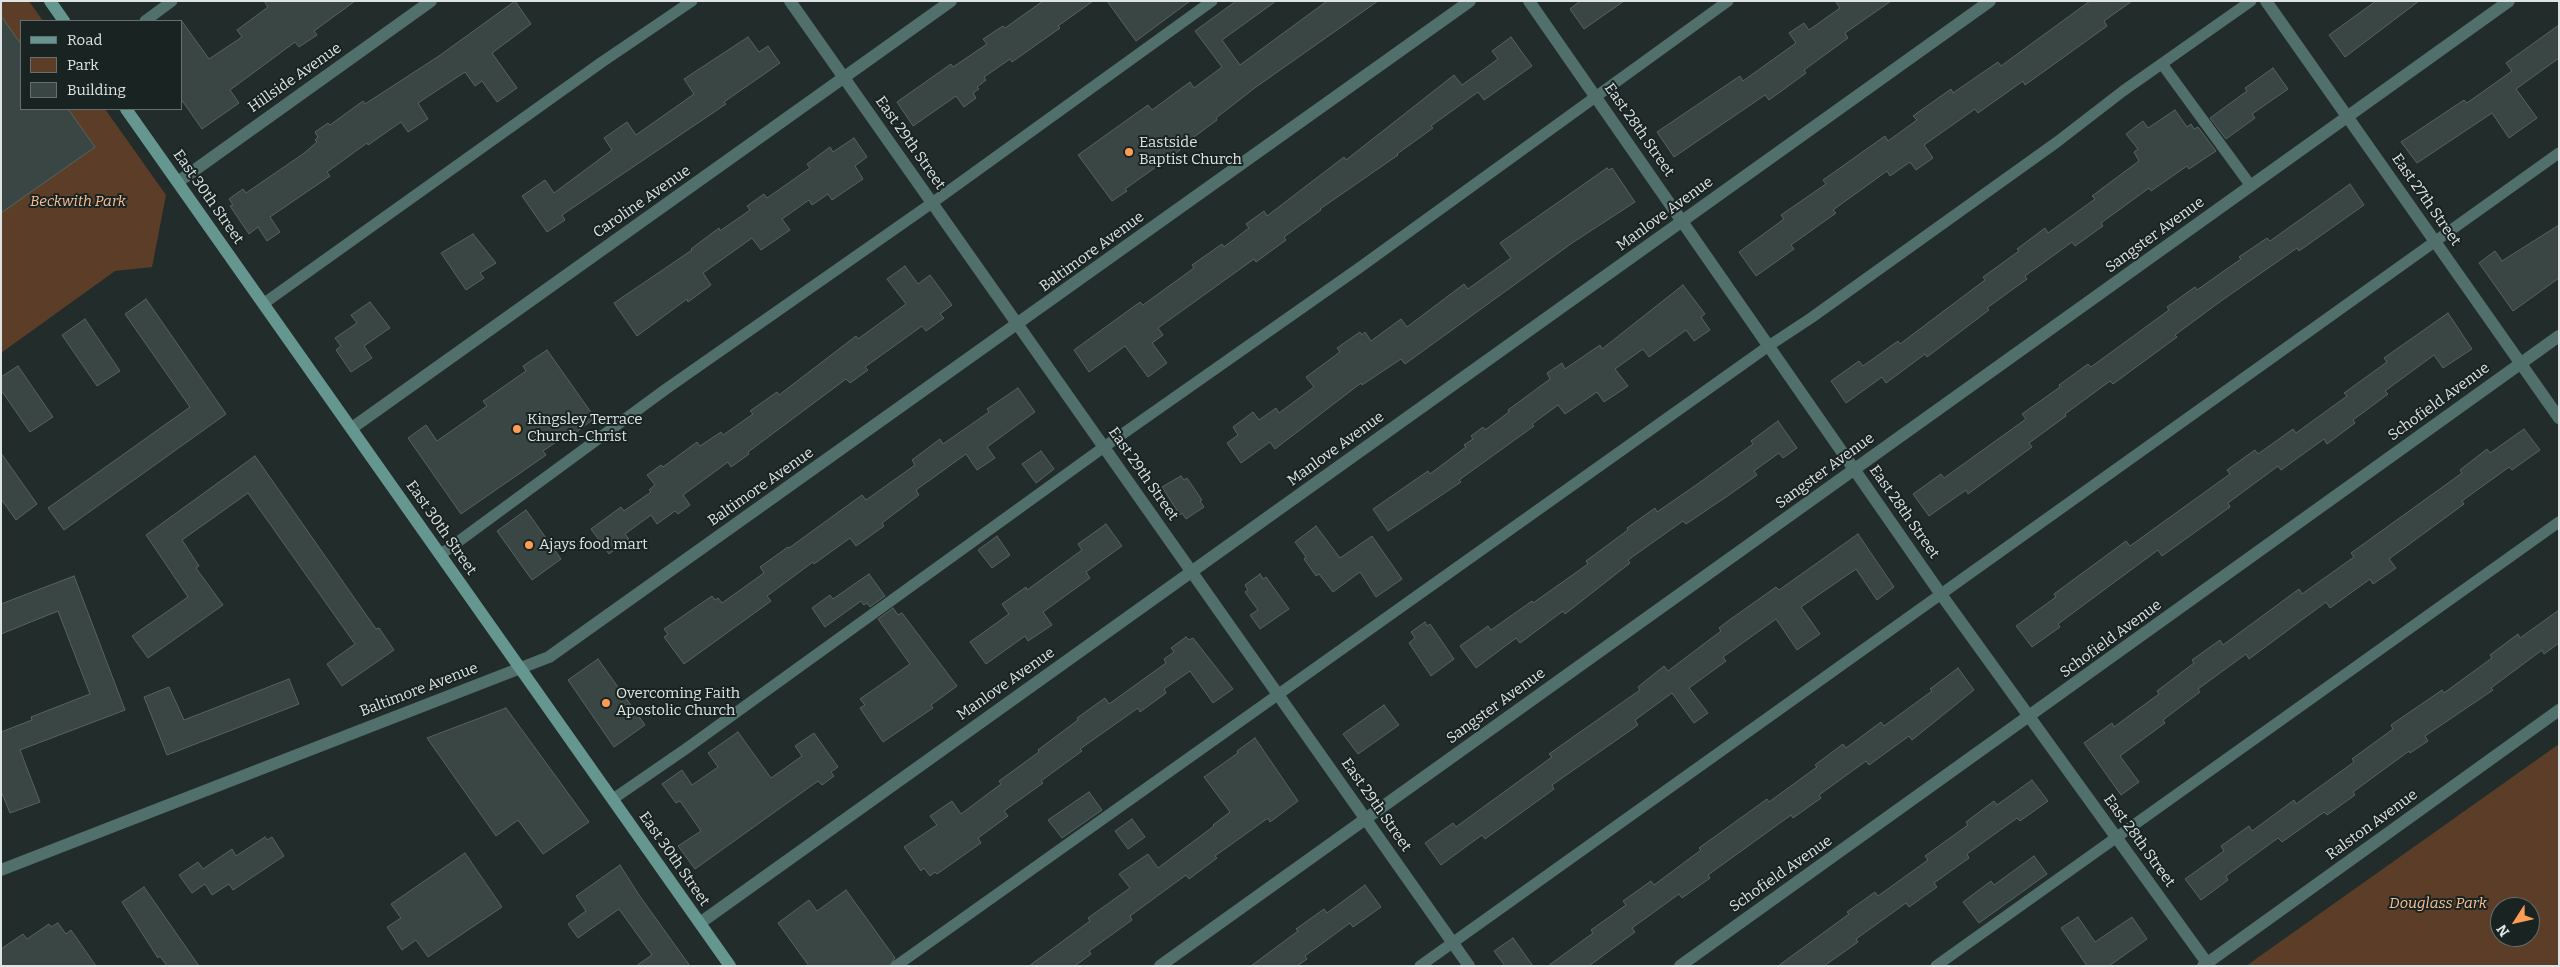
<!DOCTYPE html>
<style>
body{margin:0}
#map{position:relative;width:2560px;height:967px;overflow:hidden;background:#222d2b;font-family:Bitter,serif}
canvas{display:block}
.frame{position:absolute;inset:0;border:2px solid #dde4e3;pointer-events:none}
.legend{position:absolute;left:20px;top:20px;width:162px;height:90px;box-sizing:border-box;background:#182322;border:1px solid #67706f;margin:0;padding:6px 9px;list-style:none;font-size:15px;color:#dde4e3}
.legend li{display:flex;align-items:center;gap:10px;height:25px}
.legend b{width:25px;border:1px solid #67706f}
.north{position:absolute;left:2490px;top:897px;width:50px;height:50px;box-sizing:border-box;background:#182322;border:1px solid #67706f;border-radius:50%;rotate:235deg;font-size:14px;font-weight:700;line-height:20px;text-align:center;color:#dde4e3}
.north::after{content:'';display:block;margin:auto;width:18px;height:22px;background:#fd9d54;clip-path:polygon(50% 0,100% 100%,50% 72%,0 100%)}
</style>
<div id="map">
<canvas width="2560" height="967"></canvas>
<div class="frame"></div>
<ul class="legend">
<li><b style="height:6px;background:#659790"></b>Road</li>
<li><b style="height:14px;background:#5c3d27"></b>Park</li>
<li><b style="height:14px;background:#3a4644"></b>Building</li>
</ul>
<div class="north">N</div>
</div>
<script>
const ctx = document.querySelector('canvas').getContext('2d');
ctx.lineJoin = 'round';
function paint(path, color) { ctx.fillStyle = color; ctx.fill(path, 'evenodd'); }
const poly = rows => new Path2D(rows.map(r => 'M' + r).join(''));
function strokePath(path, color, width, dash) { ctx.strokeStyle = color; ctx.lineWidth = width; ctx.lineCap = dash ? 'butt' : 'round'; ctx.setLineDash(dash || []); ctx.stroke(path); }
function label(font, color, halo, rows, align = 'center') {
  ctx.font = font + ' Bitter,serif'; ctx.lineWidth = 4; ctx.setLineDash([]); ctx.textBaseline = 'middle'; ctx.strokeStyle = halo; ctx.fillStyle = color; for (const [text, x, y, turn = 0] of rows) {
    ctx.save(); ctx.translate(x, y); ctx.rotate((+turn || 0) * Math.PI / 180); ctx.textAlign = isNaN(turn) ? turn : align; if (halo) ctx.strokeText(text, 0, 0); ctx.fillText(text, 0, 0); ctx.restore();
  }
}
const green = poly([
 [1,1,29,1,43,21,21,21,21,109,105,109,166,195,152,267,115,271,1,353],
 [2559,744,2559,966,2246,966],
 [2500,907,2530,907,2530,937,2500,937]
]);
const building = poly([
 [264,1,355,1,314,31,317,35,299,47,295,42,230,90,239,103,202,129,181,99,181,20,209,59,242,37,237,30,268,7,264,1],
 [515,1,531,24,492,53,517,88,497,102,482,81,475,86,465,72,418,103,428,119,408,132,401,122,368,145,367,143,327,172,330,176,270,217,280,232,267,241,258,227,249,234,230,206,233,205,229,199,243,189,246,193,303,154,317,142,315,140,318,137,315,132,328,123,330,125,363,101,365,104,439,56,515,1],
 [1043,1,1093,1,1058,26,1060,28,1012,62,1010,59,984,77,986,80,977,87,979,89,973,93,976,98,964,107,956,96,913,126,897,102,951,64,953,67,987,44,983,39,1003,26,1005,28,1043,1],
 [1107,1,1190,1,1136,41,1107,1],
 [1236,1,1276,1,1222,40,1240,65,1327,1,1378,1,1256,87,1216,118,1217,120,1179,148,1180,150,1125,189,1127,191,1112,201,1078,155,1148,105,1152,110,1190,82,1194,88,1222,67,1195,31,1236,1],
 [1580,1,1624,1,1584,29,1570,9,1580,1],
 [1835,1,1891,1,1845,33,1848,38,1804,70,1806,73,1769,100,1765,95,1674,157,1657,132,1740,76,1743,81,1796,43,1789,33,1804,23,1809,30,1840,8,1835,1],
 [2090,1,2132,1,2104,21,2107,26,2025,85,2023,81,1978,113,1975,109,1924,145,1933,158,1916,170,1910,162,1890,176,1887,171,1833,210,1836,213,1791,245,1794,249,1756,276,1739,252,1784,219,1781,215,1826,184,1823,180,1885,136,1888,141,1917,120,1913,116,1951,89,1953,93,1998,62,2001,66,2090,1],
 [2376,1,2419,1,2345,57,2329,35,2376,1],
 [1,16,21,44,21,109,68,109,95,147,1,213,1,16],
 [2559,25,2559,58,2516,89,2537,118,2509,138,2492,113,2417,163,2401,142,2464,100,2467,103,2512,71,2506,63,2559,25],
 [748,37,759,52,768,46,780,63,724,102,726,104,562,215,565,220,547,232,522,196,545,180,554,193,612,150,604,138,627,122,636,135,694,94,684,79,748,37],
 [1511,37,1532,66,1484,100,1478,92,1431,126,1433,128,1397,154,1398,155,1320,209,1321,210,1284,237,1286,240,1256,262,1254,259,1158,328,1163,335,1152,343,1167,363,1148,377,1125,346,1089,372,1074,350,1140,302,1143,305,1194,268,1192,265,1222,244,1224,247,1249,228,1246,224,1264,211,1267,216,1344,157,1346,160,1454,75,1462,85,1498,59,1492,51,1511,37],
 [2273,68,2288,89,2252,114,2255,118,2226,139,2210,118,2247,91,2245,88,2273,68],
 [2175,110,2187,127,2191,124,2194,129,2198,127,2216,151,2189,169,2187,166,2151,191,2149,188,2101,223,2103,226,2075,246,2072,242,2025,276,2027,279,1987,308,1989,310,1927,357,1925,354,1886,383,1882,377,1846,403,1831,381,1859,361,1863,366,1898,341,1900,344,1985,280,1983,277,2019,251,2017,249,2045,228,2048,233,2095,199,2092,196,2139,161,2134,152,2138,149,2126,134,2143,121,2148,128,2175,110],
 [854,138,867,157,855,166,863,179,832,200,828,194,812,205,809,200,782,219,790,230,761,250,752,238,703,273,711,285,688,302,687,299,637,336,614,303,692,250,691,249,719,228,720,231,750,210,747,206,764,194,767,198,810,168,807,164,830,147,833,152,854,138],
 [1607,168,1609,170,1612,168,1635,202,1572,243,1405,364,1401,359,1362,385,1361,383,1275,449,1270,442,1241,463,1227,443,1238,435,1233,427,1253,412,1259,420,1276,408,1279,413,1314,387,1306,377,1340,352,1337,348,1360,332,1362,335,1365,332,1371,341,1401,319,1407,327,1464,284,1468,289,1511,258,1500,243,1607,168],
 [2350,184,2364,205,2299,251,2297,248,2221,301,2175,335,2177,337,2113,384,2110,381,2065,414,2066,416,2029,443,2032,447,1968,494,1966,490,1929,516,1913,494,1941,474,1944,478,2026,419,2022,414,2060,387,2059,385,2088,364,2091,367,2169,310,2167,307,2195,287,2197,290,2241,259,2239,257,2267,238,2270,241,2350,184],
 [2559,225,2559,278,2513,311,2479,263,2495,251,2502,261,2559,225],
 [473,234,496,263,480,273,484,278,466,290,441,253,473,234],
 [905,266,918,284,930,275,952,305,940,314,944,318,926,331,922,326,865,367,868,370,850,383,846,379,748,452,749,454,731,467,728,462,683,495,690,505,678,514,675,511,657,524,651,515,625,534,629,539,609,554,591,529,621,507,624,511,651,492,649,490,655,485,647,475,661,465,663,467,697,442,700,446,721,432,723,435,753,414,750,411,777,392,779,395,856,336,858,339,906,304,887,279,905,266],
 [1683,285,1705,314,1701,317,1710,330,1694,341,1686,330,1649,357,1643,349,1615,369,1628,386,1604,402,1597,392,1565,414,1558,405,1532,424,1534,426,1459,480,1461,482,1388,531,1373,509,1428,471,1430,474,1466,447,1464,445,1473,439,1471,436,1483,427,1485,430,1509,412,1508,410,1550,379,1547,373,1562,363,1565,369,1600,345,1602,349,1683,285],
 [146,299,226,414,64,530,48,508,190,407,125,314,146,299],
 [370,302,390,328,364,346,372,358,351,372,336,350,341,346,335,338,357,323,351,315,370,302],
 [2448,313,2472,349,2443,368,2434,355,2385,391,2388,394,2353,420,2355,423,2327,444,2324,439,2281,470,2278,466,2228,503,2230,507,2162,556,2158,550,2097,595,2058,624,2060,627,2032,647,2016,626,2056,597,2054,594,2126,541,2130,546,2230,474,2227,470,2255,450,2258,454,2293,429,2296,433,2347,396,2344,393,2387,362,2384,358,2448,313],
 [85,319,120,371,97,386,62,335,85,319],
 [547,350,595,418,571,436,569,433,543,451,546,455,461,514,408,438,426,425,437,441,487,406,483,401,526,371,523,366,547,350],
 [18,366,53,417,30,432,1,390,1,377,18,366],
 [1018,388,1035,412,987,447,995,458,977,470,966,454,916,490,919,495,882,523,884,526,856,546,850,538,814,564,813,562,767,596,771,601,684,664,664,637,668,634,664,629,712,596,715,600,718,598,722,603,764,573,760,567,788,547,789,548,862,495,866,500,915,465,912,460,940,439,943,444,989,412,987,409,1018,388],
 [1778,421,1797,448,1783,458,1779,453,1754,471,1757,475,1729,495,1686,524,1683,521,1628,560,1630,563,1565,614,1563,611,1520,643,1516,638,1476,668,1460,646,1488,626,1491,630,1532,601,1533,603,1588,564,1586,561,1628,530,1627,528,1655,508,1657,512,1699,483,1753,444,1751,441,1778,421],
 [2524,429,2540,450,2512,470,2509,467,2462,501,2464,504,2389,559,2396,568,2373,584,2370,579,2330,608,2326,602,2249,659,2246,654,2198,689,2200,692,2163,720,2165,723,2120,756,2139,782,2121,795,2084,743,2112,723,2114,727,2159,694,2157,691,2194,663,2192,660,2220,640,2223,645,2299,589,2302,594,2354,557,2351,553,2462,473,2460,470,2487,449,2490,453,2524,429],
 [1041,451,1054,469,1036,483,1022,464,1041,451],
 [1,453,37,504,16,520,1,499,1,453],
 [255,456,376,629,379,628,394,650,342,686,327,664,355,644,248,493,182,540,199,566,196,568,223,605,148,658,132,636,188,597,146,535,255,456],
 [1181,476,1184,480,1187,478,1202,500,1200,501,1204,507,1186,519,1182,513,1180,515,1162,487,1181,476],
 [526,510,561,559,532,580,497,531,526,510],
 [1106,524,1122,546,1086,572,1090,578,1043,612,1052,625,1028,641,1025,636,986,664,970,642,1009,614,1002,604,1026,587,1027,590,1082,550,1078,544,1106,524],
 [1316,526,1340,558,1372,536,1402,579,1376,597,1360,572,1333,592,1319,574,1316,576,1304,559,1306,557,1295,542,1316,526],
 [1858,534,1894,587,1877,600,1856,569,1801,607,1820,634,1797,650,1776,619,1723,657,1726,661,1689,688,1708,713,1694,723,1672,693,1635,720,1638,725,1552,785,1554,789,1485,839,1482,835,1441,865,1425,843,1453,823,1456,827,1552,757,1549,754,1640,690,1638,687,1664,666,1668,671,1721,631,1719,628,1728,621,1776,587,1779,590,1858,534],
 [997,536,1010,555,992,568,978,550,997,536],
 [869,574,885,596,870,607,867,603,864,605,861,601,825,627,812,608,830,595,833,599,869,574],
 [1260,574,1263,579,1266,577,1289,609,1260,629,1250,615,1258,610,1245,592,1248,590,1245,585,1260,574],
 [74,576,125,710,20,750,40,802,10,813,1,791,1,732,32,720,31,717,90,694,58,611,1,634,1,604,74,576],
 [893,608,898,615,902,613,957,686,931,705,933,708,883,742,860,708,865,705,860,699,910,664,878,619,893,608],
 [2559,610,2559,643,2544,654,2542,650,2491,688,2493,690,2425,736,2428,741,2410,753,2409,751,2353,792,2355,795,2327,815,2324,812,2282,842,2278,838,2226,876,2228,880,2201,900,2185,879,2224,851,2221,846,2249,826,2252,831,2294,800,2296,804,2354,762,2352,759,2393,729,2391,725,2442,690,2444,693,2492,658,2490,655,2518,634,2520,638,2559,610],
 [1425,622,1427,626,1430,624,1454,659,1431,676,1409,643,1415,638,1411,632,1425,622],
 [1186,637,1189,640,1193,638,1233,689,1213,703,1190,671,1164,689,1166,693,1140,712,1138,708,1080,749,1082,751,1041,781,1043,783,1004,811,1008,816,978,838,981,843,937,874,935,872,930,876,924,868,921,871,904,847,937,825,930,816,952,801,961,814,1001,784,999,781,1039,752,1038,750,1078,720,1077,718,1105,698,1109,704,1166,663,1164,659,1174,652,1171,648,1186,637],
 [598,659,645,725,614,747,568,680,598,659],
 [1958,668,1974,690,1912,740,1909,736,1869,765,1866,761,1819,795,1821,798,1793,818,1791,815,1708,875,1710,878,1682,898,1679,894,1632,928,1635,932,1589,966,1548,966,1593,933,1591,930,1626,905,1623,901,1651,881,1654,885,1701,850,1699,848,1767,799,1769,802,1817,767,1815,765,1843,744,1846,748,1881,722,1884,726,1932,691,1930,689,1958,668],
 [289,679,299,704,167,755,144,697,169,687,184,720,289,679],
 [1384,705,1399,725,1358,754,1343,734,1384,705],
 [506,708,589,822,543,854,518,820,496,836,427,738,506,708],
 [738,732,771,778,802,756,795,746,814,733,838,767,831,772,834,776,822,785,818,781,695,869,678,846,701,831,680,801,676,803,662,784,682,770,692,785,718,767,708,753,738,732],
 [1255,738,1298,801,1270,822,1268,818,1215,856,1217,858,1189,879,1186,875,1130,916,1132,920,1089,951,1091,954,1075,966,1029,966,1090,921,1088,918,1130,888,1119,874,1148,854,1158,868,1214,826,1213,825,1230,812,1204,777,1238,753,1237,751,1255,738],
 [2032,780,2048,801,2020,821,2017,818,1967,854,1969,858,1934,883,1937,887,1909,907,1906,903,1856,939,1858,942,1824,966,1778,966,1849,914,1847,912,1875,892,1878,896,1928,860,1925,856,1968,825,1966,822,1994,801,1997,805,2032,780],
 [1089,792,1102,810,1062,838,1048,820,1089,792],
 [1132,819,1145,837,1128,849,1115,831,1132,819],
 [265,837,267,840,272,837,284,856,233,890,229,884,212,895,205,884,192,893,179,875,198,862,203,869,232,849,236,856,265,837],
 [465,853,502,907,428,957,416,940,402,950,387,927,401,918,391,904,465,853],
 [2034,856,2047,874,1979,923,1963,902,1991,881,1994,885,2034,856],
 [620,865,639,895,690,966,636,966,652,955,619,909,578,938,568,924,586,911,576,896,620,865],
 [1365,885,1381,907,1353,927,1350,923,1305,956,1307,959,1297,966,1251,966,1298,931,1296,929,1324,909,1327,913,1365,885],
 [144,887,199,966,167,966,160,956,158,958,122,902,144,887],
 [846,890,895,958,889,966,809,966,778,923,809,900,817,911,846,890],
 [2078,917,2095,942,2132,917,2147,939,2109,966,2087,966,2061,928,2078,917],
 [58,923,66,934,71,930,96,966,1,966,1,949,23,934,27,939,49,924,51,927,58,923],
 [1513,938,1533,966,1505,966,1494,951,1513,938]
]);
const service = poly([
 [145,21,172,1],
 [2162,64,2251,186],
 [263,304,602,62,692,1],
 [440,555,666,389,932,203,1212,1],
 [613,799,687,748,1104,447,1359,268,1728,1],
 [896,966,1770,345,1811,318,2057,142,2123,91,2251,1],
 [1420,966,2559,153],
 [1936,966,2559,522]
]);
const minor = poly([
 [790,1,1469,966],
 [1529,1,1940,593,2207,963],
 [2266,1,2559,418],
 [178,182,431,1],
 [352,428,951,1],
 [1,870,549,657,1470,1],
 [700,923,1990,1],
 [1160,966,2509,1],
 [1680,966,2559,336],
 [2203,966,2559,710]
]);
const secondary = poly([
 [50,1,64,21],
 [126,109,730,966]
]);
const markers = [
 [1129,152,5,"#fd9d54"],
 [517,429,5,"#fd9d54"],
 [529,545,5,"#fd9d54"],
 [606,703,5,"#fd9d54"]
];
const streetNames = [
 ["Hillside Avenue",295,78,-35],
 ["East 28th Street",1639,130,55],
 ["East 29th Street",910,143,55],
 ["East 30th Street",208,197,55],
 ["East 27th Street",2426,200,55],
 ["Caroline Avenue",642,202,-35],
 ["Manlove Avenue",1665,214,-36],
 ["Sangster Avenue",2155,235,-36],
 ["Baltimore Avenue",1092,252,-36],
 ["Schofield Avenue",2439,402,-36],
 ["Manlove Avenue",1336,449,-36],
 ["Sangster Avenue",1825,471,-36],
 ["East 29th Street",1143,474,55],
 ["Baltimore Avenue",761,487,-35],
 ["East 28th Street",1904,512,55],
 ["East 30th Street",441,528,55],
 ["Schofield Avenue",2111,639,-36],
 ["Manlove Avenue",1006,684,-35],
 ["Baltimore Avenue",419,690,-21],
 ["Sangster Avenue",1496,706,-36],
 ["East 29th Street",1376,805,55],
 ["Ralston Avenue",2372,825,-36],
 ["East 28th Street",2139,841,54],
 ["East 30th Street",674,859,55],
 ["Schofield Avenue",1781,874,-35]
];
const poiNames = [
 ["Eastside",1139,143],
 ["Baptist Church",1139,160],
 ["Kingsley Terrace",527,420],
 ["Church-Christ",527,437],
 ["Ajays food mart",539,545],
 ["Overcoming Faith",616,694],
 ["Apostolic Church",616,711]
];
const parkNames = [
 ["Beckwith Park",78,202],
 ["Douglass Park",2438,904]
];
paint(green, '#5c3d27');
paint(building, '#3a4644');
strokePath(building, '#576361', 1);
strokePath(service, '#51706b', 11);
strokePath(minor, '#51706b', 12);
strokePath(secondary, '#659790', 12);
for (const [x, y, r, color] of markers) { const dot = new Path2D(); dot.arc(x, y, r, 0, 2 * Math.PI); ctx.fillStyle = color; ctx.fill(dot); strokePath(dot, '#182322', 2); }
label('15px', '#dde4e3', '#182322', streetNames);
label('15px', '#dde4e3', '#182322', poiNames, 'left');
label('italic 15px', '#fbbf95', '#182322', parkNames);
</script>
